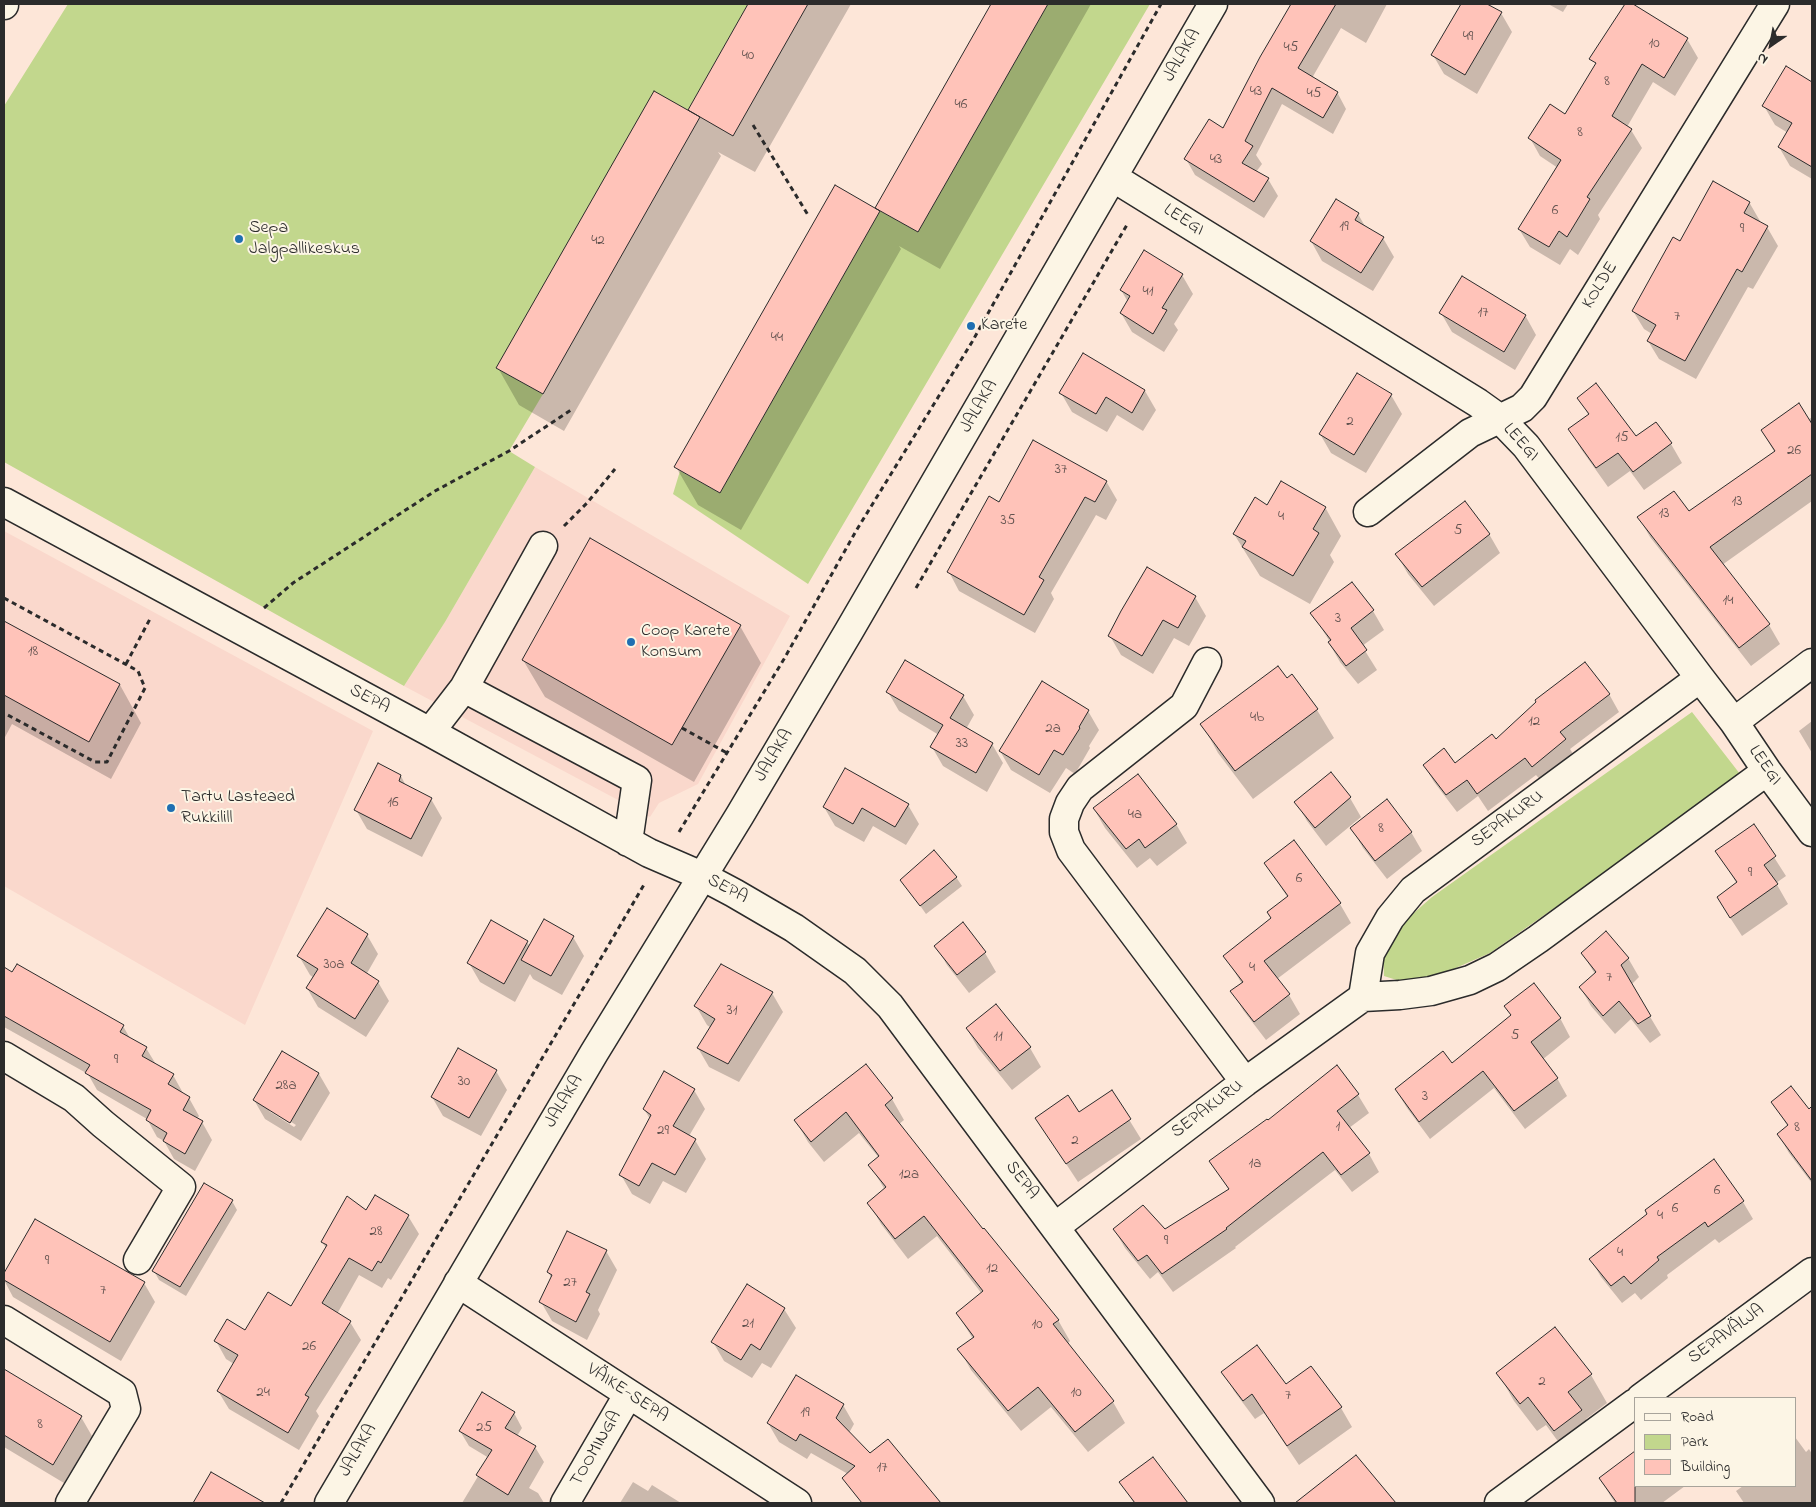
<!DOCTYPE html>
<meta charset="utf-8">
<style>
body{margin:0}
#map{position:relative;width:1816px;height:1507px;overflow:hidden;background:#fde6d8;font-family:"Indie Flower",sans-serif}
canvas{display:block}
.frame{position:absolute;inset:0;border:5px solid #2b2b2b;pointer-events:none}
.legend{position:absolute;left:1634px;top:1397px;width:162px;height:90px;box-sizing:border-box;background:#fcf5e5;border:1px solid #a8a49b;margin:0;padding:6px 9px;list-style:none;font-size:15px;color:#2b2b2b}
.legend li{display:flex;align-items:center;gap:10px;height:25px}
.legend b{width:25px;border:1px solid #a8a49b}
.north{position:absolute;left:1746px;top:20px;width:50px;height:50px;-webkit-text-stroke:4px #fcf5e5;paint-order:stroke;rotate:213deg;font-size:14px;font-weight:700;line-height:20px;text-align:center;color:#2b2b2b}
.north::after{content:'';display:block;margin:auto;width:18px;height:22px;background:#2b2b2b;clip-path:polygon(50% 0,100% 100%,50% 72%,0 100%)}
</style>
<div id="map">
<canvas width="1816" height="1507"></canvas>
<div class="frame"></div>
<ul class="legend">
<li><b style="height:6px;background:#fcf5e5"></b>Road</li>
<li><b style="height:14px;background:#c2d78d"></b>Park</li>
<li><b style="height:14px;background:#ffc3b9"></b>Building</li>
</ul>
<div class="north">N</div>
</div>
<script>
const ctx = document.querySelector('canvas').getContext('2d');
ctx.lineJoin = 'round';
function paint(path, color) { ctx.fillStyle = color; ctx.fill(path, 'evenodd'); }
const poly = rows => new Path2D(rows.map(r => 'M' + r).join(''));
function strokePath(path, color, width, dash) { ctx.strokeStyle = color; ctx.lineWidth = width; ctx.lineCap = dash ? 'butt' : 'round'; ctx.setLineDash(dash || []); ctx.stroke(path); }
function label(font, color, halo, rows, align = 'center') {
  ctx.font = font + ' "Indie Flower",sans-serif'; ctx.lineWidth = 4; ctx.setLineDash([]); ctx.textBaseline = 'middle'; ctx.strokeStyle = halo; ctx.fillStyle = color; for (const [text, x, y, turn = 0] of rows) {
    ctx.save(); ctx.translate(x, y); ctx.rotate((+turn || 0) * Math.PI / 180); ctx.textAlign = isNaN(turn) ? turn : align; if (halo) ctx.strokeText(text, 0, 0); ctx.fillText(text, 0, 0); ctx.restore();
  }
}
const built = poly([
 [535,467,790,616,698,784,659,803,650,817,404,686,445,622],
 [4,531,373,731,245,1025,4,886]
]);
const green = poly([
 [68,4,748,4,688,110,496,368,543,394,509,451,535,467,445,622,404,686,4,462,4,106],
 [1048,4,1150,4,808,584,673,494,680,471,720,493,880,211,918,232],
 [1692,712,1740,774,1573,895,1490,953,1435,977,1403,982,1384,976,1383,948,1407,919,1432,897]
]);
const shadow = poly([
 [750,4,851,4,755,172,718,152,721,156,564,431,519,405,498,368,692,114,689,110],
 [993,4,1091,4,940,269,899,246,901,249,741,530,698,505,676,467,879,211,877,208],
 [1300,4,1387,4,1366,43,1341,28,1312,78,1337,92,1346,109,1333,134,1282,104,1256,155,1262,164,1256,172,1268,179,1278,196,1264,218,1195,175,1186,159,1224,130],
 [1462,4,1485,4,1501,13,1512,32,1477,94,1444,74,1433,55],
 [1548,4,1568,4,1563,12],
 [1626,4,1630,4,1687,39,1698,58,1675,96,1653,82,1627,127,1631,130,1642,148,1598,215,1600,219,1578,255,1570,249,1560,265,1530,247,1519,229,1558,168,1540,156,1530,138,1565,116,1596,65,1594,61],
 [1786,68,1812,83,1812,179,1790,166,1779,147,1788,133,1775,125,1764,106],
 [1749,202,1760,221,1759,223,1767,227,1778,246,1753,289,1748,287,1696,379,1659,359,1648,341,1652,334,1644,329,1633,311,1681,243],
 [1358,214,1366,228,1383,238,1394,257,1373,291,1322,261,1311,241],
 [1182,275,1193,294,1174,324,1178,330,1164,352,1132,332,1121,313,1128,302,1121,290],
 [1441,313,1525,315,1536,335,1515,370,1452,332],
 [1083,355,1145,391,1156,410,1143,431,1117,415,1107,432,1072,412,1061,393],
 [1391,395,1402,414,1366,473,1331,453,1320,434],
 [1579,398,1636,437,1671,444,1682,463,1644,490,1630,471,1608,487,1581,449,1570,430,1589,416],
 [1812,417,1812,501,1722,565,1769,625,1780,644,1751,666,1650,537,1639,518,1689,513,1775,453,1762,431,1808,420],
 [1106,481,1117,500,1106,520,1096,515,1051,593,1054,599,1035,633,959,591,949,572,999,504],
 [1267,506,1325,507,1341,536,1330,555,1334,562,1310,604,1260,576,1234,534],
 [1489,534,1500,553,1434,606,1408,574,1397,555],
 [1195,597,1206,616,1189,646,1174,638,1153,674,1121,655,1110,636],
 [1373,611,1384,630,1362,646,1377,670,1358,684,1340,662,1329,643,1330,642,1312,613],
 [4,622,120,685,141,723,111,779,12,724,4,739],
 [740,626,761,663,694,782,545,697,523,660],
 [1292,676,1317,710,1334,738,1253,799,1218,753,1202,724,1287,680],
 [888,692,963,696,974,715,966,729,992,744,1003,763,987,792,943,766,932,747,939,735,899,711],
 [1609,694,1619,712,1570,749,1575,757,1543,783,1536,775,1488,811,1478,796,1457,812,1434,782,1424,765,1455,765,1496,741],
 [1088,711,1099,730,1089,746,1090,748,1075,774,1066,768,1050,793,1011,770,1000,751],
 [1812,721,1812,753,1799,731],
 [379,765,401,776,406,786,431,799,442,818,422,857,367,829,356,810],
 [1350,798,1361,817,1326,846,1307,821,1296,802],
 [908,805,919,824,906,845,873,826,864,842,835,826,824,807],
 [1094,809,1176,824,1187,843,1157,866,1150,858,1137,868,1105,828],
 [1754,826,1786,876,1776,883,1788,904,1742,936,1729,916,1737,884,1717,851],
 [1352,829,1411,832,1422,851,1387,879,1363,848],
 [1293,842,1340,904,1351,923,1277,979,1289,995,1300,1014,1266,1040,1243,1010,1232,991,1242,984,1225,956,1272,918,1288,898,1265,863],
 [956,877,962,886,926,914,902,880],
 [367,935,378,954,366,975,378,982,389,1001,366,1037,318,1007,307,988,314,978,310,975,299,956],
 [573,937,584,956,562,995,533,979,530,974,515,1002,480,982,469,963,527,942,530,947],
 [936,946,985,953,996,972,969,993,947,965],
 [1582,953,1628,958,1639,977,1631,985,1661,1035,1650,1043,1631,1019,1615,1034,1591,1006,1580,987,1595,974],
 [4,969,123,1026,131,1040,146,1048,157,1066,173,1075,183,1093,182,1094,189,1098,199,1116,197,1119,202,1122,212,1140,195,1171,174,1159,164,1141,157,1137,147,1119,97,1090,88,1074,4,1027],
 [772,993,783,1012,739,1082,709,1067,698,1048,711,1028,707,1025,696,1006],
 [1506,1007,1560,1018,1570,1037,1542,1060,1557,1078,1567,1096,1525,1129,1494,1088,1430,1139,1407,1108,1396,1090,1452,1064,1511,1016],
 [967,1029,1030,1048,1041,1067,1012,1090,978,1048],
 [283,1053,319,1074,330,1093,301,1141,265,1119,254,1100],
 [269,1108,296,1125,294,1127,269,1111],
 [866,1066,892,1099,904,1120,899,1124,983,1231,1058,1320,1070,1341,1067,1344,1113,1402,1125,1423,1088,1452,1051,1407,1021,1431,971,1370,959,1349,973,1339,957,1313,982,1294,937,1236,908,1259,881,1224,869,1203,885,1190,870,1165,879,1158,859,1133,824,1162,808,1142,796,1121],
 [1336,1067,1358,1095,1369,1113,1349,1128,1369,1154,1379,1172,1352,1192,1335,1170,1235,1247,1236,1248,1173,1292,1158,1272,1150,1279,1125,1248,1114,1229,1165,1230,1229,1190,1211,1161,1268,1122],
 [496,1071,507,1090,481,1136,443,1116,432,1097],
 [1791,1088,1812,1115,1811,1182,1789,1153,1778,1134,1788,1127,1773,1102],
 [694,1090,705,1109,689,1136,695,1140,706,1159,686,1193,663,1181,650,1204,632,1194,621,1175,650,1119,644,1109],
 [1112,1092,1141,1139,1078,1182,1036,1118,1079,1114],
 [1714,1161,1743,1202,1753,1219,1719,1243,1715,1239,1667,1275,1668,1278,1641,1300,1635,1293,1622,1303,1601,1277,1591,1260],
 [375,1197,408,1216,419,1234,391,1280,388,1278,382,1288,359,1275,337,1314,350,1322,361,1340,316,1411,319,1416,299,1450,229,1409,218,1391,234,1364,226,1359,216,1341,245,1331,291,1308,326,1248,322,1242,367,1211],
 [232,1201,237,1210,186,1296,159,1280,154,1271],
 [36,1220,144,1283,155,1302,121,1361,13,1297,4,1280,4,1276],
 [606,1251,617,1270,598,1310,600,1314,587,1340,552,1321,541,1302,552,1279,548,1272],
 [747,1286,784,1309,796,1328,771,1368,762,1363,752,1378,724,1361,713,1342],
 [4,1371,81,1417,92,1436,64,1483,4,1447],
 [1223,1372,1286,1386,1341,1408,1352,1427,1299,1465,1264,1413,1255,1419,1234,1391],
 [1498,1373,1591,1375,1607,1403,1586,1419,1598,1439,1571,1459,1546,1425,1537,1431,1514,1401],
 [843,1405,854,1424,849,1433,870,1455,888,1441,940,1503,863,1503,856,1496,848,1474,811,1453,807,1459,779,1442,768,1423],
 [514,1413,522,1428,517,1436,535,1447,544,1462,529,1488,538,1493,544,1503,462,1503,489,1458,469,1446,460,1431],
 [1795,1437,1806,1452,1809,1449,1812,1454,1812,1503,1744,1503,1736,1491,1743,1486,1795,1486],
 [1356,1457,1394,1503,1318,1503,1312,1492],
 [1600,1479,1635,1486,1685,1486,1662,1503,1615,1503],
 [633,1482,648,1491,652,1485,681,1503,620,1503],
 [1121,1482,1181,1496,1186,1503,1134,1503],
 [249,1495,253,1503,195,1502]
]);
const building = poly([
 [748,4,808,4,733,136,688,110,748,4],
 [991,4,1048,4,918,232,875,208,991,4],
 [1291,4,1336,4,1298,68,1338,92,1323,118,1272,88,1245,141,1253,146,1242,163,1269,178,1254,202,1184,159,1209,119,1223,128,1260,57,1291,4],
 [1461,4,1487,4,1502,12,1465,75,1431,55,1461,4],
 [1625,4,1633,4,1688,38,1664,78,1642,64,1612,116,1632,129,1587,197,1590,199,1567,237,1559,231,1549,247,1518,229,1561,160,1528,138,1550,104,1565,114,1596,63,1589,59,1625,4],
 [1786,66,1812,82,1812,167,1778,147,1792,123,1762,106,1786,66],
 [654,91,700,117,543,394,496,368,654,91],
 [1713,181,1750,202,1744,213,1768,226,1742,272,1737,269,1685,361,1647,341,1656,325,1632,311,1673,237,1680,241,1713,181],
 [835,185,880,211,720,493,674,467,835,185],
 [1336,199,1359,213,1355,220,1384,237,1361,273,1310,241,1336,199],
 [1144,250,1183,274,1162,308,1167,310,1153,334,1120,313,1130,296,1120,290,1144,250],
 [1462,276,1526,315,1504,352,1439,313,1462,276],
 [1083,353,1145,390,1132,413,1106,397,1096,414,1059,393,1083,353],
 [1357,373,1392,394,1354,455,1319,434,1357,373],
 [1596,383,1636,436,1656,422,1672,443,1633,472,1618,453,1596,468,1568,429,1589,414,1577,398,1596,383],
 [1799,403,1812,424,1812,474,1710,547,1770,624,1739,648,1637,517,1674,491,1689,511,1775,451,1761,430,1799,403],
 [1033,440,1107,481,1095,502,1085,497,1039,577,1044,580,1024,615,947,572,989,496,999,502,1033,440],
 [1281,481,1326,507,1313,529,1319,533,1293,576,1242,547,1246,541,1233,534,1255,497,1267,505,1281,481],
 [1465,501,1490,534,1422,587,1395,554,1465,501],
 [590,538,741,625,672,745,522,660,590,538],
 [1147,567,1196,596,1178,628,1163,620,1142,656,1108,636,1121,611,1147,567],
 [1352,582,1374,610,1351,628,1367,650,1346,666,1328,642,1331,640,1310,613,1352,582],
 [4,621,120,684,89,742,4,695,4,621],
 [905,660,964,695,950,718,993,743,976,773,930,747,943,725,886,692,905,660],
 [1585,662,1610,694,1560,732,1566,739,1532,767,1525,758,1477,794,1467,780,1446,795,1423,765,1444,748,1455,763,1492,734,1496,739,1536,702,1535,700,1585,662],
 [1278,666,1287,678,1292,674,1318,709,1235,771,1200,724,1278,666],
 [1042,681,1089,710,1079,727,1080,728,1063,755,1054,750,1039,775,999,751,1042,681],
 [378,763,401,775,399,781,432,798,411,839,354,810,378,763],
 [845,768,909,804,895,827,862,808,853,824,823,807,845,768],
 [1331,772,1351,797,1315,828,1294,802,1331,772],
 [1138,774,1177,824,1145,848,1139,839,1126,849,1093,808,1138,774],
 [1387,799,1412,832,1375,861,1350,828,1387,799],
 [1754,824,1776,856,1764,865,1778,884,1730,918,1717,897,1737,882,1715,851,1754,824],
 [1294,840,1341,903,1264,961,1290,994,1254,1022,1230,991,1243,982,1223,956,1271,918,1267,912,1288,896,1264,863,1294,840],
 [934,850,957,877,920,906,900,880,934,850],
 [327,908,368,934,351,963,379,981,355,1019,306,988,318,969,297,956,327,908],
 [544,919,574,936,551,976,521,960,544,919],
 [491,920,528,941,504,984,467,963,491,920],
 [963,922,986,952,957,975,934,946,963,922],
 [1606,931,1629,958,1621,965,1651,1016,1638,1024,1619,1001,1603,1016,1579,987,1596,972,1581,953,1606,931],
 [17,964,124,1025,120,1032,147,1047,142,1056,174,1074,168,1084,190,1097,183,1110,203,1121,185,1154,163,1141,167,1133,146,1120,151,1110,85,1073,90,1065,4,1016,4,967,12,972,17,964],
 [721,964,773,992,728,1064,697,1048,715,1019,694,1006,721,964],
 [1534,983,1561,1018,1531,1042,1558,1078,1514,1111,1483,1071,1419,1122,1395,1089,1443,1051,1452,1063,1511,1015,1504,1006,1534,983],
 [996,1004,1031,1047,1000,1071,966,1028,996,1004],
 [458,1048,497,1070,469,1118,431,1097,458,1048],
 [282,1051,319,1073,290,1123,253,1100,282,1051],
 [866,1064,893,1098,885,1105,983,1229,984,1228,1059,1320,1053,1324,1114,1401,1075,1432,1038,1387,1008,1411,957,1349,974,1337,956,1313,983,1291,924,1216,895,1239,867,1203,886,1187,868,1165,879,1156,846,1112,811,1142,794,1120,866,1064],
 [1337,1065,1359,1094,1337,1111,1370,1153,1341,1175,1323,1152,1226,1228,1227,1229,1162,1274,1147,1255,1138,1261,1113,1229,1143,1205,1165,1229,1229,1189,1209,1161,1267,1119,1268,1120,1337,1065],
 [664,1071,695,1089,673,1126,696,1139,675,1175,652,1163,639,1186,619,1175,651,1115,643,1109,664,1071],
 [1791,1086,1809,1109,1812,1106,1812,1181,1777,1134,1788,1125,1771,1102,1791,1086],
 [1112,1090,1131,1119,1066,1164,1035,1118,1068,1095,1079,1112,1112,1090],
 [1714,1159,1744,1201,1708,1227,1705,1222,1657,1257,1659,1260,1631,1284,1624,1276,1611,1286,1589,1259,1647,1214,1645,1210,1714,1159],
 [204,1183,233,1200,180,1287,152,1271,204,1183],
 [375,1195,409,1215,381,1263,378,1261,372,1271,349,1258,322,1303,351,1321,305,1395,309,1397,288,1433,217,1391,238,1355,214,1341,227,1319,245,1330,268,1292,291,1306,327,1245,321,1242,347,1196,366,1210,375,1195],
 [35,1219,145,1282,110,1342,4,1280,4,1273,35,1219],
 [567,1231,607,1250,586,1292,590,1294,576,1322,539,1302,552,1275,547,1272,567,1231],
 [747,1284,785,1308,760,1350,751,1344,741,1360,711,1342,747,1284],
 [1555,1327,1592,1374,1568,1392,1582,1410,1554,1431,1528,1397,1520,1404,1496,1373,1555,1327],
 [1257,1345,1286,1384,1311,1366,1342,1407,1287,1446,1252,1394,1243,1401,1221,1372,1257,1345],
 [4,1369,82,1416,53,1465,4,1435,4,1369],
 [796,1375,844,1404,836,1418,870,1453,888,1439,941,1503,862,1503,842,1478,855,1466,800,1434,796,1441,767,1423,796,1375],
 [482,1392,515,1412,505,1428,536,1446,508,1495,476,1475,492,1450,459,1431,482,1392],
 [1635,1451,1635,1503,1617,1503,1599,1478,1635,1451],
 [1356,1455,1396,1503,1295,1503,1356,1455],
 [1153,1457,1188,1503,1135,1503,1119,1482,1153,1457],
 [211,1472,265,1503,193,1503,211,1472]
]);
const path = poly([
 [753,125,808,215],
 [564,526,587,503,615,469],
 [916,588,1128,223],
 [4,598,138,671,145,688,107,762,95,762,4,713],
 [264,608,293,583,435,491,509,451,571,410],
 [126,664,151,617],
 [682,728,727,753],
 [679,832,784,659,856,531,972,342,1161,4],
 [281,1503,645,883]
]);
const minor = poly([
 [4,5,4,4],
 [1114,178,1478,403,1499,418,1526,446,1700,678,1734,722,1767,771,1812,832],
 [4,502,430,732,649,853,702,876,734,893,794,928,855,971,890,1006,1260,1503],
 [1368,512,1470,433,1522,408,1533,397,1775,4],
 [1207,662,1184,706,1080,788,1070,803,1064,819,1064,832,1071,850,1245,1082],
 [464,688,543,546],
 [1734,722,1812,663],
 [430,732,464,688,637,780,628,842],
 [1363,997,1370,953,1390,918,1413,890,1700,678],
 [4,1056,74,1098,103,1124,181,1187,138,1260],
 [1055,1227,1245,1082,1363,997,1400,995,1431,991,1470,980,1497,967,1538,939,1767,771],
 [458,1283,797,1503],
 [4,1320,122,1393,126,1409,70,1503],
 [1641,1398,1812,1272],
 [329,1503,594,1053,740,815,849,631,1213,4],
 [565,1503,628,1395],
 [1499,1503,1635,1403]
]);
const markers = [
 [239,239,5,"#1f6fb2"],
 [971,326,5,"#1f6fb2"],
 [631,642,5,"#1f6fb2"],
 [171,808,5,"#1f6fb2"]
];
const numberNames = [
 ["49",1468,38],
 ["10",1654,45],
 ["45",1291,49],
 ["40",748,57],
 ["8",1607,83],
 ["43",1256,93],
 ["45",1314,95],
 ["46",961,106],
 ["8",1580,134],
 ["43",1216,161],
 ["6",1555,212],
 ["19",1344,228],
 ["9",1742,230],
 ["42",598,242],
 ["41",1148,293],
 ["17",1483,314],
 ["7",1677,318],
 ["44",777,339],
 ["2",1350,423],
 ["15",1622,439],
 ["26",1794,452],
 ["37",1061,471],
 ["13",1737,503],
 ["13",1664,515],
 ["4",1281,518],
 ["35",1008,522],
 ["5",1458,532],
 ["14",1728,602],
 ["3",1338,620],
 ["18",33,653],
 ["4b",1257,719],
 ["12",1534,723],
 ["2a",1053,730],
 ["33",962,745],
 ["16",393,804],
 ["4a",1135,816],
 ["8",1381,830],
 ["9",1750,874],
 ["6",1299,880],
 ["30a",334,966],
 ["4",1252,969],
 ["7",1609,979],
 ["31",732,1012],
 ["5",1515,1037],
 ["11",998,1038],
 ["9",116,1061],
 ["30",464,1083],
 ["28a",286,1087],
 ["3",1425,1098],
 ["1",1338,1128],
 ["8",1797,1129],
 ["29",663,1132],
 ["2",1075,1142],
 ["1a",1255,1165],
 ["12a",909,1176],
 ["6",1717,1192],
 ["6",1675,1210],
 ["4",1660,1217],
 ["28",376,1233],
 ["9",1166,1242],
 ["4",1620,1254],
 ["9",47,1262],
 ["12",992,1270],
 ["27",570,1284],
 ["7",103,1292],
 ["21",748,1325],
 ["10",1037,1326],
 ["26",309,1348],
 ["2",1542,1383],
 ["24",263,1394],
 ["10",1076,1394],
 ["7",1288,1397],
 ["19",805,1414],
 ["8",40,1426],
 ["25",484,1429],
 ["17",882,1469]
];
const streetNames = [
 ["JALAKA",1183,56,-60],
 ["LEEGI",1183,221,32],
 ["KOLDE",1601,286,-58],
 ["JALAKA",980,407,-60],
 ["LEEGI",1520,443,48],
 ["SEPA",369,700,28],
 ["JALAKA",775,756,-59],
 ["LEEGI",1764,766,55],
 ["SEPAKURU",1508,820,-36],
 ["SEPA",727,890,28],
 ["JALAKA",565,1102,-59],
 ["SEPAKURU",1208,1110,-37],
 ["SEPA",1021,1181,53],
 ["SEPAVÄLJA",1727,1335,-36],
 ["VÄIKE-SEPA",627,1394,33],
 ["TOOMINGA",597,1449,-60],
 ["JALAKA",359,1451,-60]
];
const poiNames = [
 ["Sepa",249,229],
 ["Jalgpallikeskus",249,250],
 ["Karete",981,326],
 ["Coop Karete",641,632],
 ["Konsum",641,653],
 ["Tartu Lasteaed",181,798],
 ["Rukkilill",181,819]
];
paint(built, '#fad8cc');
paint(green, '#c2d78d');
paint(shadow, '#0003');
paint(building, '#ffc3b9');
strokePath(building, '#2b2b2b', 1);
strokePath(minor, '#2b2b2b', 31);
strokePath(path, '#2b2b2b', 3, [5, 4]);
strokePath(minor, '#fcf5e5', 28);
for (const [x, y, r, color] of markers) { const dot = new Path2D(); dot.arc(x, y, r, 0, 2 * Math.PI); ctx.fillStyle = color; ctx.fill(dot); strokePath(dot, '#fcf5e5', 2); }
label('15px', '#60514e', null, numberNames);
label('18px', '#2b2b2b', '#fcf5e5', streetNames);
label('18px', '#2b2b2b', '#fcf5e5', poiNames, 'left');
</script>
